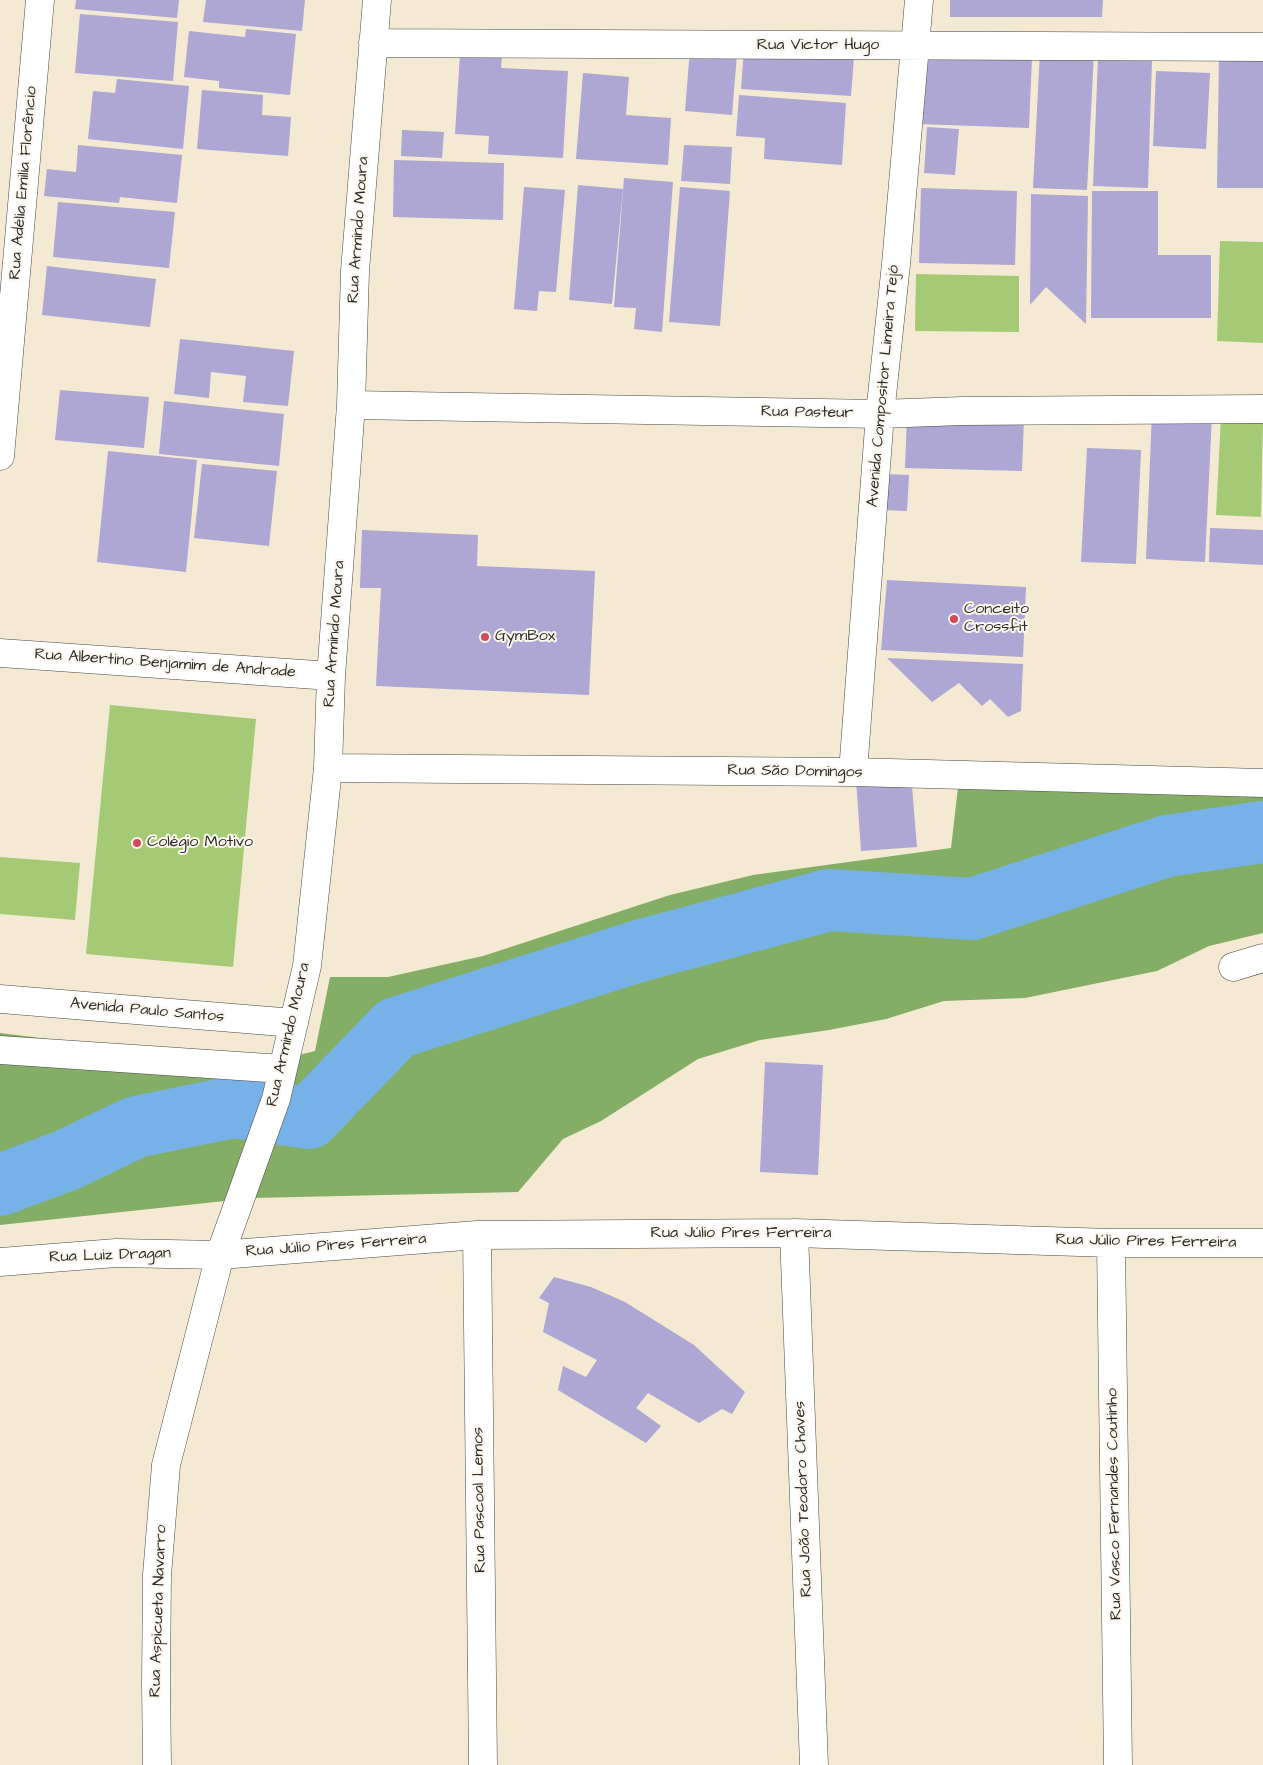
<!DOCTYPE html>
<meta charset="utf-8">
<style>
body{margin:0}
canvas{display:block;background:#f4e9d2}
</style>
<canvas width="1263" height="1765"></canvas>
<script>
const ctx = document.querySelector('canvas').getContext('2d');
ctx.lineJoin = 'round';
function paint(path, color) { ctx.fillStyle = color; ctx.fill(path, 'evenodd'); }
const poly = rows => new Path2D(rows.map(r => 'M' + r).join(''));
function strokePath(path, color, width, dash) { ctx.strokeStyle = color; ctx.lineWidth = width; ctx.lineCap = dash ? 'butt' : 'round'; ctx.setLineDash(dash || []); ctx.stroke(path); }
function label(font, color, halo, rows, align = 'center') {
  ctx.font = font + ' "Architects Daughter",sans-serif'; ctx.lineWidth = 4; ctx.setLineDash([]); ctx.textBaseline = 'middle'; ctx.strokeStyle = halo; ctx.fillStyle = color; for (const [text, x, y, turn = 0] of rows) {
    ctx.save(); ctx.translate(x, y); ctx.rotate((+turn || 0) * Math.PI / 180); ctx.textAlign = isNaN(turn) ? turn : align; if (halo) ctx.strokeText(text, 0, 0); ctx.fillText(text, 0, 0); ctx.restore();
  }
}
const green = poly([
 [1220,241,1263,242,1263,343,1217,341],
 [916,274,1019,276,1019,332,915,331],
 [1221,417,1263,419,1261,517,1216,515],
 [110,705,256,719,233,967,86,954],
 [0,857,80,863,75,920,0,914]
]);
const forest = poly([
 [960,770,1263,773,1263,933,1209,946,1157,971,1025,998,944,1001,886,1019,829,1030,760,1040,698,1059,601,1121,563,1139,518,1192,253,1198,0,1225,0,1033,258,1065,315,1051,330,977,388,977,483,956,670,895,753,875,951,848]
]);
const river = poly([
 [0,1185,67,1160,136,1127,234,1107,309,1118,396,1028,639,951,829,900,972,909,1167,846,1263,832]
]);
const building = poly([
 [76,0,179,0,177,18,75,9],
 [206,0,305,0,302,31,203,22],
 [950,0,1103,0,1102,17,950,17],
 [80,14,178,22,173,81,75,73],
 [246,29,296,34,290,95,219,88,219,81,184,77,189,31,245,37],
 [690,49,737,54,732,115,685,111],
 [744,49,854,57,851,96,741,89],
 [1040,51,1094,53,1087,190,1033,188],
 [921,52,1032,57,1029,128,918,124],
 [460,54,502,56,501,68,568,71,563,158,488,154,489,136,455,134],
 [1219,55,1263,55,1263,188,1217,188],
 [1098,57,1152,60,1148,188,1093,186],
 [1156,71,1210,73,1206,149,1153,146],
 [583,73,629,77,626,115,671,118,668,165,576,159],
 [117,79,189,86,183,149,88,139,93,91,115,93],
 [202,90,263,95,262,115,291,117,288,156,197,149],
 [739,95,846,103,842,165,764,159,765,138,736,136],
 [927,127,959,129,955,175,924,173],
 [402,130,444,132,442,158,401,156],
 [78,145,182,155,177,203,120,197,119,203,44,196,47,169,76,172],
 [684,145,732,147,730,184,681,181],
 [394,160,504,163,503,220,393,217],
 [624,178,673,182,662,332,634,329,636,308,614,307],
 [578,185,623,189,612,304,569,300],
 [524,187,565,190,556,292,539,291,537,311,514,309],
 [680,187,730,191,720,326,669,322],
 [921,188,1017,191,1015,265,919,263],
 [1092,191,1158,191,1158,255,1211,255,1211,318,1091,318],
 [1031,194,1088,196,1086,324,1046,287,1030,305],
 [58,202,175,212,169,268,53,257],
 [47,266,156,279,150,327,42,315],
 [180,339,294,351,288,406,243,402,246,376,211,372,209,398,174,394],
 [60,390,149,397,144,448,55,440],
 [164,401,284,414,279,466,159,454],
 [1152,412,1212,415,1205,562,1146,559],
 [907,416,1024,419,1022,471,905,468],
 [1087,448,1141,450,1136,564,1081,562],
 [108,451,197,460,186,572,97,562],
 [202,464,277,471,269,546,194,538],
 [885,474,909,475,907,511,883,510],
 [1210,528,1263,530,1263,565,1209,562],
 [362,530,478,535,477,566,595,571,589,695,376,686,381,588,360,588],
 [887,580,1026,587,1023,657,881,650],
 [887,658,1023,664,1021,711,1008,717,990,699,982,706,959,683,932,702],
 [911,774,917,847,861,851,856,779],
 [765,1062,823,1065,818,1175,760,1172],
 [554,1277,591,1287,625,1302,694,1345,745,1392,732,1414,722,1409,699,1423,648,1393,636,1408,661,1426,646,1443,558,1390,563,1366,586,1377,597,1360,543,1332,549,1303,539,1298]
]);
const minor = poly([
 [373,43,1263,47],
 [351,405,880,414,962,411,1263,409],
 [0,456,40,0],
 [0,653,331,676],
 [328,768,853,772,1263,783],
 [853,772,880,414,896,264,919,0],
 [1233,967,1263,958],
 [0,999,294,1023],
 [0,1050,283,1069],
 [794,1233,814,1765],
 [477,1235,483,1765],
 [1111,1243,1118,1765],
 [0,1262,116,1253,220,1255,477,1235,794,1233,1111,1243,1263,1243],
 [157,1765,156,1683,157,1575,166,1465,220,1255,276,1099,307,966,328,768,331,676,351,405,355,271,377,0]
]);
const markers = [
 [954,619,5,"#d1495b"],
 [485,637,5,"#d1495b"],
 [137,843,5,"#d1495b"]
];
const streetNames = [
 ["Rua Victor Hugo",818,46],
 ["Rua Adélia Emilia Florêncio",24,183,-85],
 ["Rua Armindo Moura",359,230,-86],
 ["Avenida Compositor Limeira Tejó",884,386,-85],
 ["Rua Pasteur",807,413,1],
 ["Rua Armindo Moura",335,634,-86],
 ["Rua Albertino Benjamim de Andrade",165,664,4],
 ["Rua São Domingos",795,772,1],
 ["Avenida Paulo Santos",147,1011,5],
 ["Rua Armindo Moura",289,1035,-77],
 ["Rua Júlio Pires Ferreira",741,1234],
 ["Rua Júlio Pires Ferreira",1146,1242,1],
 ["Rua Júlio Pires Ferreira",336,1246,-4],
 ["Rua Luiz Dragan",110,1256,-2],
 ["Rua João Teodoro Chaves",804,1499,-92],
 ["Rua Pascoal Lemos",480,1500,-91],
 ["Rua Vasco Fernandes Coutinho",1115,1504,-91],
 ["Rua Aspicueta Navarro",159,1611,-88]
];
const poiNames = [
 ["Conceito",964,610],
 ["Crossfit",964,628],
 ["GymBox",495,637],
 ["Colégio Motivo",147,843]
];
paint(green, '#a5ca75');
paint(forest, '#84ae66');
strokePath(river, '#76b2e8', 62);
paint(building, '#aea6d3');
strokePath(minor, '#494844', 29);
strokePath(minor, '#fff', 28);
for (const [x, y, r, color] of markers) { const dot = new Path2D(); dot.arc(x, y, r, 0, 2 * Math.PI); ctx.fillStyle = color; ctx.fill(dot); strokePath(dot, '#fbf7ec', 2); }
label('16px', '#2b2b2b', '#fbf7ec', streetNames);
label('16px', '#2b2b2b', '#fbf7ec', poiNames, 'left');
</script>
